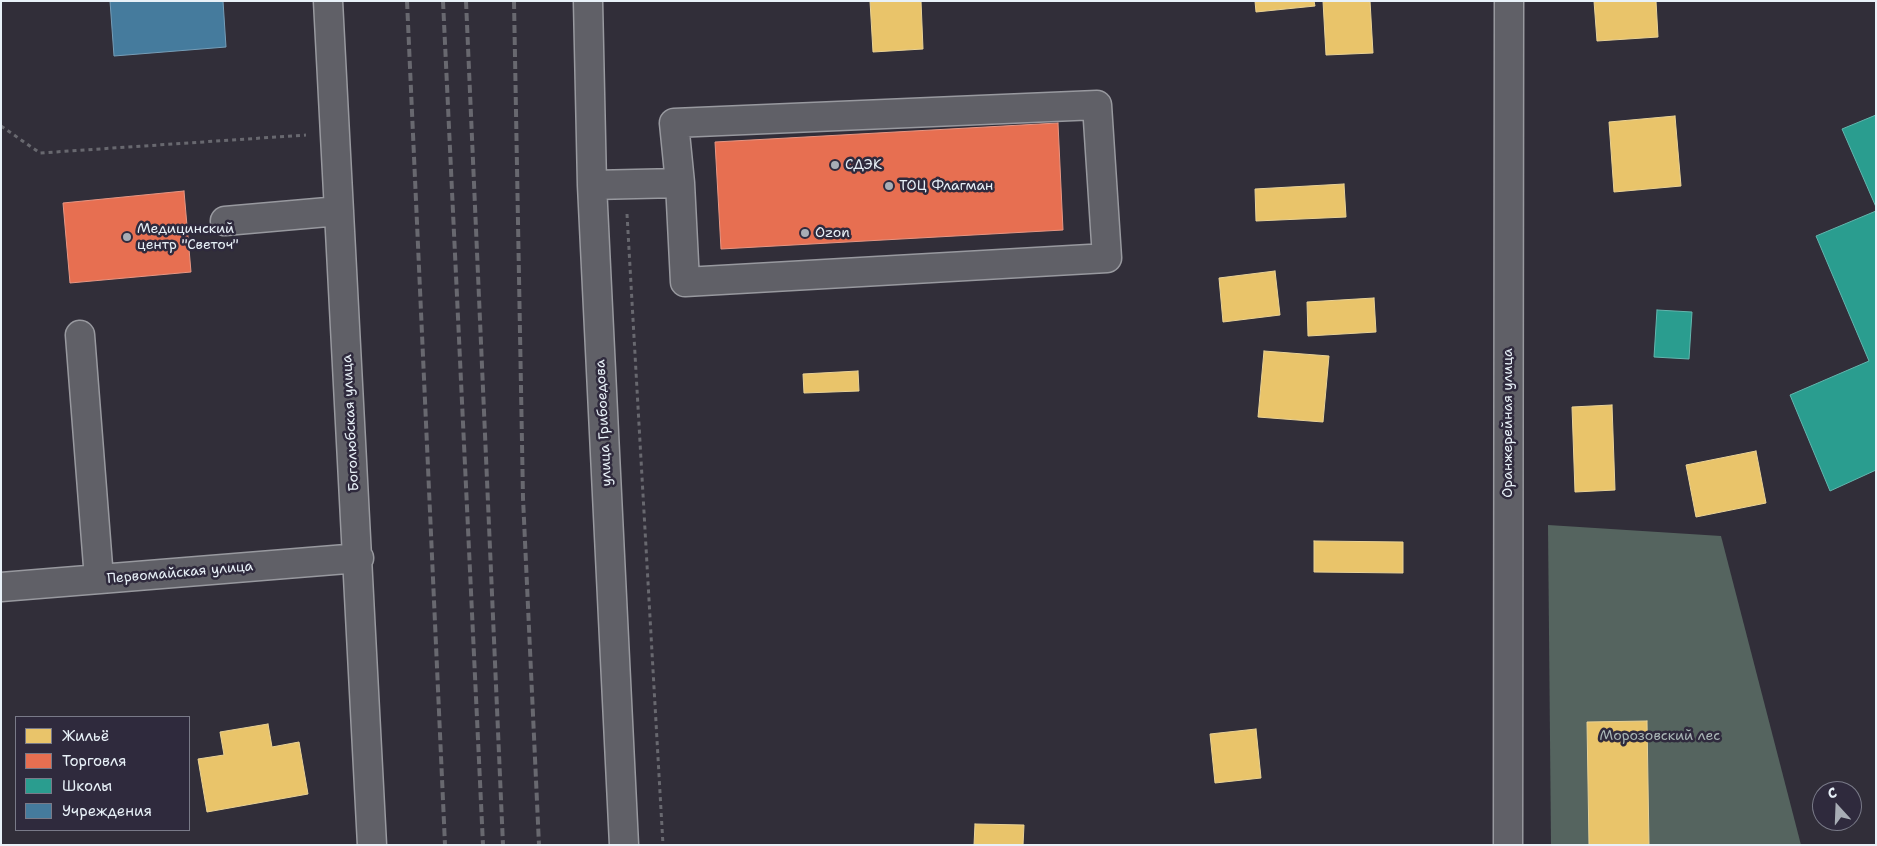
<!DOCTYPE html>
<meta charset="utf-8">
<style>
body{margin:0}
#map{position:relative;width:1877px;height:846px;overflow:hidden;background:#312e39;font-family:"Shantell Sans",sans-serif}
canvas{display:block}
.frame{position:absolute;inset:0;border:2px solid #e8f1f8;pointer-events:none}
.legend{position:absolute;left:15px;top:716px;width:175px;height:115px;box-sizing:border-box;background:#2f2a3d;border:1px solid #797a88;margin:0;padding:6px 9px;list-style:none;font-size:15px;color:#e8f1f8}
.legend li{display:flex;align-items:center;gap:10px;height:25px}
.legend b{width:25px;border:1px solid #797a88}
.north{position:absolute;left:1812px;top:781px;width:50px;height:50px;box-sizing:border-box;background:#2f2a3d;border:1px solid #797a88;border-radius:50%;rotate:340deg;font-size:14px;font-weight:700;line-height:20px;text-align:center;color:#e8f1f8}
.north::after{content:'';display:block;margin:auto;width:18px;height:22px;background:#a8adb5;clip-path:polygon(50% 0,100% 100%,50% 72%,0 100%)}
</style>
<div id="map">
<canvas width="1877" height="846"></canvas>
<div class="frame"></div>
<ul class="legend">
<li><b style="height:14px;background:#e9c46a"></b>Жильё</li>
<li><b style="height:14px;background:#e76f51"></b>Торговля</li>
<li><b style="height:14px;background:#2a9d8f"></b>Школы</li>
<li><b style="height:14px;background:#457b9d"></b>Учреждения</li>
</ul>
<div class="north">С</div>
</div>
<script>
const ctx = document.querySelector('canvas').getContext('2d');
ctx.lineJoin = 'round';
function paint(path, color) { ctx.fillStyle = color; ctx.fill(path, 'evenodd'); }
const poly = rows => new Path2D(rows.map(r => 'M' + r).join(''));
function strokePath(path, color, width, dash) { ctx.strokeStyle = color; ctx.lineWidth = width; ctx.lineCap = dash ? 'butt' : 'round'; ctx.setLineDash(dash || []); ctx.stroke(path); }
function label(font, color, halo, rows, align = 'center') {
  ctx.font = font + ' "Shantell Sans",sans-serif'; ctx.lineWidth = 5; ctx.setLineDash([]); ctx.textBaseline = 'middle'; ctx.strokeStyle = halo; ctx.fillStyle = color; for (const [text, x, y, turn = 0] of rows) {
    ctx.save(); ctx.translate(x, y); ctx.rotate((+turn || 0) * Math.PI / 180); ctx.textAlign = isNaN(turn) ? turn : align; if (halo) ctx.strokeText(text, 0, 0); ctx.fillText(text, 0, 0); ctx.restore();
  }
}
const green = poly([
 [1548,525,1721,536,1801,845,1551,845]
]);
const homes = poly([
 [870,1,921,1,923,49,873,52,870,1],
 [1255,1,1314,1,1315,6,1256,12,1255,1],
 [1323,1,1370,1,1373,53,1326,55,1323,1],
 [1594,1,1656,1,1658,37,1597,41,1594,1],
 [1675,116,1681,186,1614,192,1609,122,1675,116],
 [1344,184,1346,217,1256,221,1255,189,1344,184],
 [1275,271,1280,315,1223,322,1219,278,1275,271],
 [1374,298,1376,332,1308,336,1307,302,1374,298],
 [1264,351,1329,356,1323,422,1258,417,1264,351],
 [858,371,859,391,804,393,803,374,858,371],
 [1612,405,1615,490,1575,492,1572,407,1612,405],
 [1756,451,1766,503,1696,517,1686,465,1756,451],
 [1314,541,1403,542,1403,573,1314,572,1314,541],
 [1647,721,1649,845,1589,845,1587,722,1647,721],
 [268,724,272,747,299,742,308,794,207,812,198,759,224,755,220,732,268,724],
 [1256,729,1261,778,1215,783,1210,734,1256,729],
 [975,824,1024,825,1023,845,974,845,975,824]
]);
const shops = poly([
 [1058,123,1063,230,721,249,715,142,1058,123],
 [184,191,191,272,70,283,63,203,184,191]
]);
const schools = poly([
 [1876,115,1876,207,1842,129,1876,115],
 [1876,211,1876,470,1830,491,1790,395,1869,361,1816,236,1876,211],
 [1657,310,1692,312,1689,359,1654,357,1657,310]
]);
const public = poly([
 [110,1,223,1,226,47,114,56,110,1]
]);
const path = poly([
 [1,126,40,153,306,135],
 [627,214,663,845]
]);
const minor = poly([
 [328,1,372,845],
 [588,1,592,185,624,845],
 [592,185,680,183,685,282,1107,258,1097,105,674,123,680,183],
 [225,221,339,211],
 [80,335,99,579],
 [1,587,359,558],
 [1508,845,1509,1]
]);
const rail = poly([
 [407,1,445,845],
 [443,1,483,845],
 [466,1,503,845],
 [514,1,523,498,539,845]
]);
const markers = [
 [835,165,5,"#a8adb5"],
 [889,186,5,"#a8adb5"],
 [805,233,5,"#a8adb5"],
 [127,237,5,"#a8adb5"]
];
const poiNames = [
 ["СДЭК",845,165],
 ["ТОЦ Флагман",899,186],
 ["Медицинский",137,229],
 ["центр \"Светоч\"",137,245],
 ["Ozon",815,233]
];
const streetNames = [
 ["Боголюбская улица",351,423,-93],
 ["улица Грибоедова",604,423,-93],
 ["Оранжерейная улица",1508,423,-90],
 ["Первомайская улица",180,573,-5]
];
const parkNames = [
 ["Морозовский лес",1660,736]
];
paint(green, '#55645f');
paint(homes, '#e9c46a');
strokePath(homes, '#e9d295', 1);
paint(shops, '#e76f51');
strokePath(shops, '#e79683', 1);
paint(schools, '#2a9d8f');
strokePath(schools, '#63b6ae', 1);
paint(public, '#457b9d');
strokePath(public, '#769eb8', 1);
strokePath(minor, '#98999f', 31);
strokePath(path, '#68686f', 3, [4, 4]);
strokePath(minor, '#606067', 28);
strokePath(rail, '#68686f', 4, [8, 4]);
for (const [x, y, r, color] of markers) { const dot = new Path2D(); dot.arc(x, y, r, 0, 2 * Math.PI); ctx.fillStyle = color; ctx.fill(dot); strokePath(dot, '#2f2a3d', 2); }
label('14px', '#e8f1f8', '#2f2a3d', poiNames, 'left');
label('14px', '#e8f1f8', '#2f2a3d', streetNames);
label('14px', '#a9b6b6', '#2f2a3d', parkNames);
</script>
